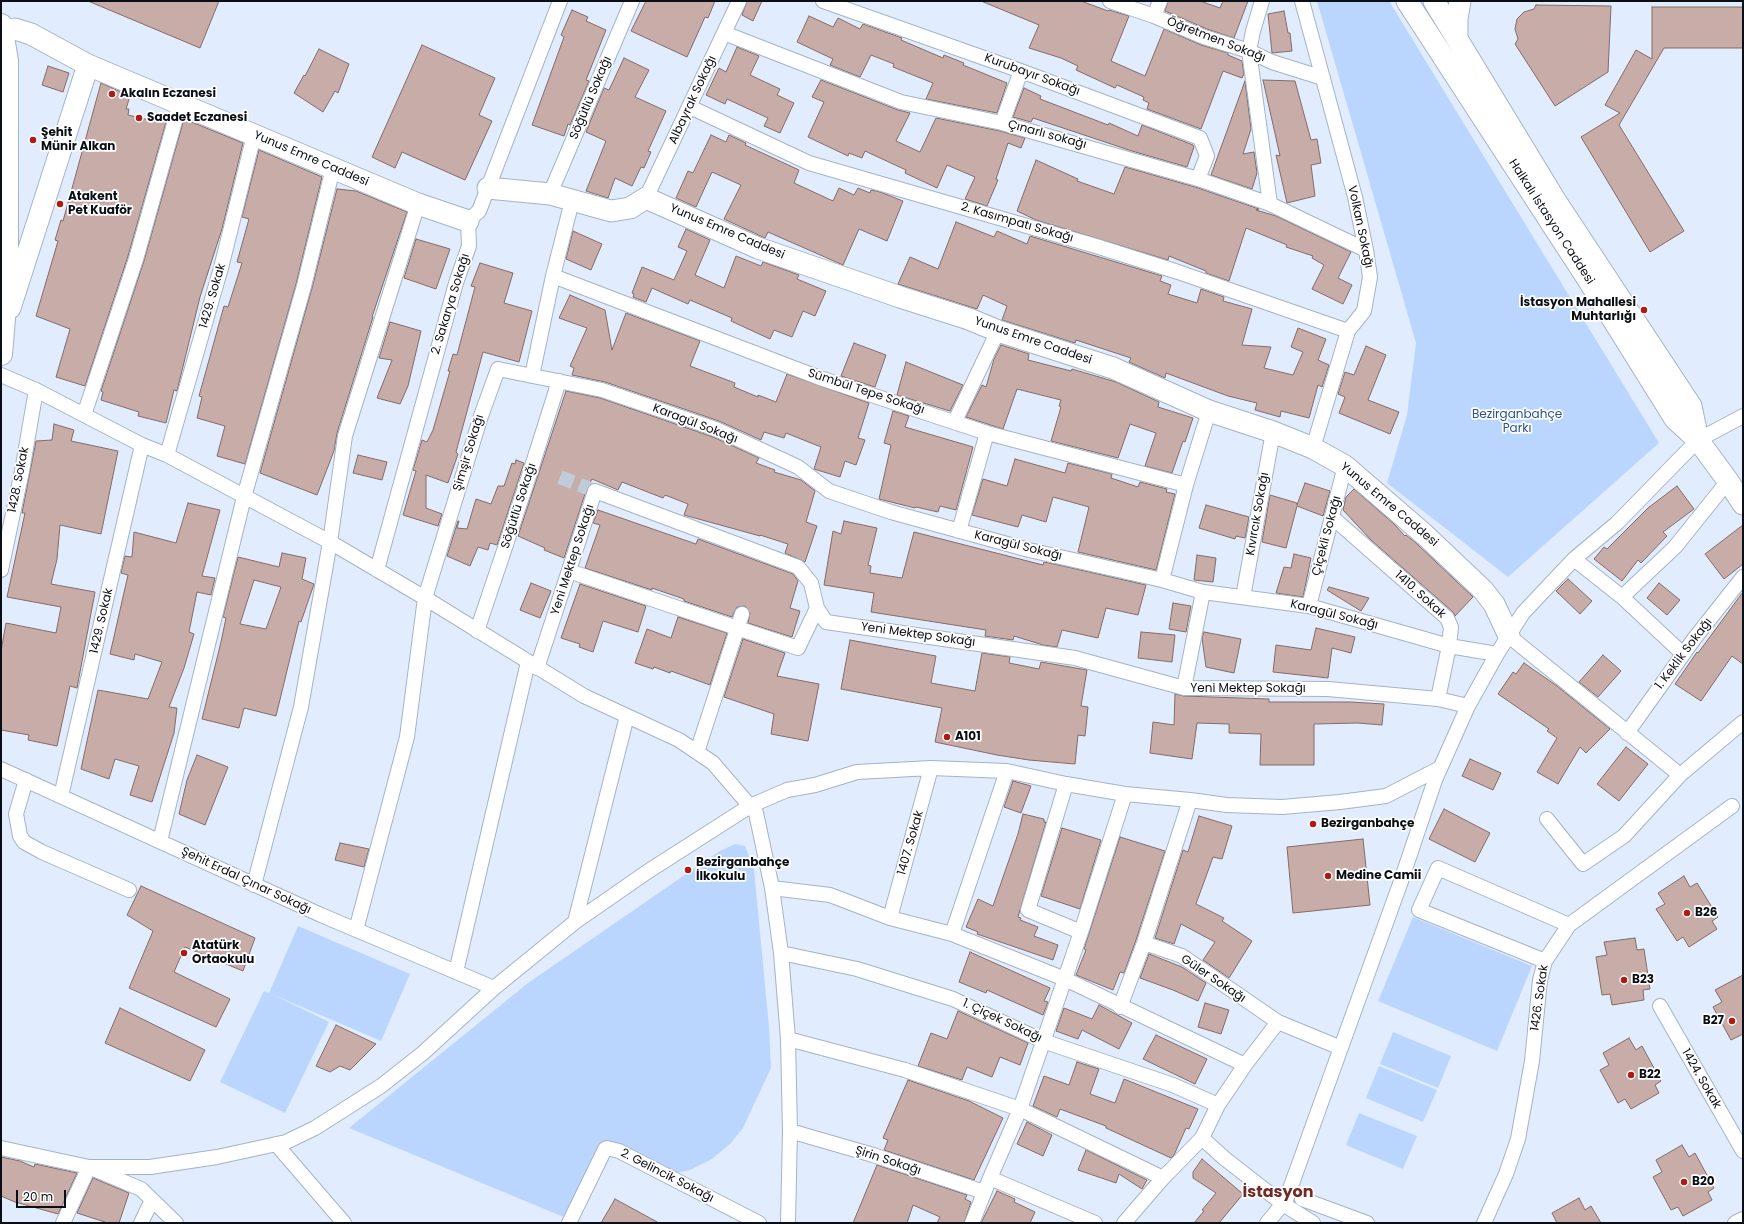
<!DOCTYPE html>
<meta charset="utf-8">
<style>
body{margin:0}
#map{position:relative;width:1744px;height:1224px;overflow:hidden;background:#e1edfe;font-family:Poppins,sans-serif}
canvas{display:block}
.frame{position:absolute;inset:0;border:2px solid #0a0f15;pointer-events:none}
.scale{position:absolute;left:16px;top:1190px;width:50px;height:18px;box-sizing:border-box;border:2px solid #0a0f15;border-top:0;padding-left:5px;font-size:12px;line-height:14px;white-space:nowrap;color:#0a0f15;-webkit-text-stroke:3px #fff;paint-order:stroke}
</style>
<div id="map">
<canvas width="1744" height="1224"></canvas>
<div class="frame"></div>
<div class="scale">20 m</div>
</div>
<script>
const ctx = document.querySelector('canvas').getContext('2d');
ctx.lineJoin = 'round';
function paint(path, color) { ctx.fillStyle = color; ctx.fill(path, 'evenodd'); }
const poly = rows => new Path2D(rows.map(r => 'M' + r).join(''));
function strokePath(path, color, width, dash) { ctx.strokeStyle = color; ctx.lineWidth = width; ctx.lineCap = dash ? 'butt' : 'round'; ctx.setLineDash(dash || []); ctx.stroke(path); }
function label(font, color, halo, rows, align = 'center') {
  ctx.font = font + ' Poppins,sans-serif'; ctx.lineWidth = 3.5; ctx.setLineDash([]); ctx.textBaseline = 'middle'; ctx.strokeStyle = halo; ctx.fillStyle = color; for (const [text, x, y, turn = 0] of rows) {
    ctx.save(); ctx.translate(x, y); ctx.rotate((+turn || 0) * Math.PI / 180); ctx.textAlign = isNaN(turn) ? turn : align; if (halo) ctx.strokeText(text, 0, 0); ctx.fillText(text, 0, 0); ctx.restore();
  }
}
const green = poly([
 [1317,1,1389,1,1659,443,1508,577,1387,483,1407,415,1416,343],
 [735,844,745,846,754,869,769,1027,771,1068,743,1128,731,1143,712,1159,690,1170,677,1173,612,1148,571,1220,349,1128,528,983,718,852],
 [1413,917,1532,966,1497,1051,1378,1001],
 [298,926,410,974,381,1041,274,995,329,1022,285,1113,220,1082,264,991,269,993],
 [1393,1032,1451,1056,1438,1088,1380,1064],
 [1379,1066,1437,1090,1423,1122,1366,1098],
 [1359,1113,1417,1136,1403,1169,1346,1145]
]);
const building = poly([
 [88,1,219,1,200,48,88,1],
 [646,1,715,1,708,18,705,17,687,57,631,31,646,1],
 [747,1,762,1,753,21,742,15,747,1],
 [981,1,1081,1,1108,11,1109,10,1129,16,1111,61,1145,76,1164,29,1201,45,1228,53,1228,55,1242,61,1244,74,1242,78,1223,71,1201,129,1147,109,1149,103,1143,100,1144,97,1117,85,1115,88,1076,70,1078,66,1061,58,1029,48,1039,25,981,1],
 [1168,1,1200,1,1220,8,1223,1,1248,1,1234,38,1207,29,1165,11,1168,1],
 [1536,5,1611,6,1608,72,1555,106,1515,44,1518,39,1515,29,1517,19,1524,12,1534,9,1536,5],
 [1652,7,1743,7,1743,48,1664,48,1619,125,1684,231,1650,252,1581,137,1620,113,1605,105,1636,50,1652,59,1652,7],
 [572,10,588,17,586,21,606,30,586,80,589,81,570,125,568,124,564,136,532,125,564,37,561,35,572,10],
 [1284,11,1288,33,1290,33,1292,51,1272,53,1268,14,1284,11],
 [809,16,833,27,838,18,860,29,863,24,902,38,901,40,943,58,944,55,964,63,963,65,1007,83,997,113,926,99,933,83,893,67,894,64,871,55,860,77,830,65,833,59,797,42,809,16],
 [422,45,495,78,479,115,492,121,465,180,402,152,395,168,372,157,422,45],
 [737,47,759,56,750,75,780,89,777,95,794,103,780,133,764,126,768,118,727,99,725,104,706,95,719,68,726,72,737,47],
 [319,49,349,64,338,93,335,91,323,112,294,93,304,75,305,76,319,49],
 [624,58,649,70,635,97,666,111,648,151,651,152,644,168,641,167,632,186,615,178,608,198,586,191,606,141,586,132,604,88,609,90,624,58],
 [48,66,69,73,63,92,42,85,48,66],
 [821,80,898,110,910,113,896,141,920,152,936,118,1000,131,1025,138,1021,148,1008,143,996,179,998,180,987,206,965,199,975,177,947,165,937,188,905,173,906,170,865,151,862,158,849,153,848,156,808,137,824,102,812,97,821,80],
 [1263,80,1295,81,1311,140,1317,139,1321,163,1311,165,1315,196,1287,203,1276,155,1280,156,1263,80],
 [1245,81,1251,129,1243,154,1254,152,1257,173,1252,189,1211,175,1245,81],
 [101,83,130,96,126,109,129,109,128,115,153,121,156,113,168,115,128,256,85,386,56,377,70,329,36,316,58,241,55,240,61,220,63,221,101,83],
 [1024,88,1041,96,1040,99,1108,125,1109,123,1138,136,1142,125,1193,145,1194,147,1187,167,1132,151,1033,118,1031,122,1013,117,1024,88],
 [184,119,243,143,222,229,200,297,177,391,174,390,166,423,138,416,139,412,101,400,103,392,101,391,144,261,184,119],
 [711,135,726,142,729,135,746,143,745,145,799,170,794,183,833,201,839,188,854,195,858,188,870,193,871,190,880,192,903,201,887,241,859,229,843,265,768,232,765,238,724,219,741,185,712,172,696,207,676,198,688,171,693,173,711,135],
 [259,150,322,177,296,284,245,464,217,456,225,426,197,418,202,397,199,396,224,306,228,307,242,263,237,262,249,219,242,217,259,150],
 [1036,160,1078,179,1077,181,1114,194,1125,167,1195,187,1259,209,1256,210,1276,216,1351,252,1338,278,1352,285,1343,304,1312,289,1324,265,1312,258,1313,256,1286,247,1287,245,1246,228,1229,281,1206,273,1206,271,1169,256,1168,260,1036,220,1017,211,1036,160],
 [337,189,356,191,407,212,372,317,373,317,337,433,334,451,317,495,260,473,312,288,337,189],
 [956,222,994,237,997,231,1027,244,1030,236,1162,276,1160,281,1171,285,1168,294,1197,303,1201,289,1224,297,1223,301,1252,309,1242,345,1271,347,1264,368,1293,375,1303,352,1291,347,1298,328,1326,339,1318,360,1329,365,1322,387,1318,385,1309,418,1281,411,1280,417,1255,410,1257,403,1228,396,1166,373,1165,378,1129,362,1131,358,1076,340,1075,343,1002,320,1007,306,983,295,977,309,898,284,910,257,938,269,956,222],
 [686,229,710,240,695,275,724,288,736,256,761,266,763,262,799,275,797,279,826,291,815,316,803,311,792,337,774,330,770,339,731,321,732,318,690,300,688,304,652,288,646,302,633,297,634,294,632,293,642,267,674,280,687,251,678,247,686,229],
 [573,231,602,244,591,270,566,259,573,231],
 [416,239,450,249,436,289,404,278,416,239],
 [480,263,513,273,504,303,532,311,519,362,483,352,456,452,458,454,448,483,426,475,426,508,442,514,438,526,403,515,416,471,413,470,422,440,427,442,433,430,450,371,448,371,453,354,457,355,475,287,471,286,480,263],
 [570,295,605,310,612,350,626,313,700,341,690,366,735,383,734,387,758,397,758,395,776,402,787,374,869,403,858,438,865,440,856,465,845,461,840,477,814,469,821,447,786,433,784,438,764,432,761,440,719,421,605,382,572,375,574,368,570,366,587,328,559,318,570,295],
 [390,322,421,331,408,386,400,404,377,398,392,360,379,358,390,322],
 [854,343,886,355,875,387,841,376,854,343],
 [1001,345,1029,354,1028,360,1071,371,1072,369,1116,382,1159,402,1158,407,1193,418,1185,442,1183,441,1172,473,1145,466,1156,433,1130,424,1118,458,1051,441,1061,407,1059,406,1061,400,1017,389,1003,429,966,417,982,385,986,387,994,359,1001,345],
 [1366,346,1386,355,1368,400,1399,412,1390,434,1339,413,1345,397,1338,394,1345,372,1354,375,1366,346],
 [906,362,963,385,950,411,897,395,906,362],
 [566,391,600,398,713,437,759,458,756,463,775,470,774,472,801,480,815,491,806,522,817,526,805,562,785,553,788,544,760,535,760,536,684,515,688,504,665,495,663,498,622,482,618,490,592,479,587,488,564,558,544,550,545,548,518,536,566,391],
 [893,411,909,416,905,427,973,447,956,510,940,506,938,512,916,507,915,508,879,499,891,445,884,443,893,411],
 [54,424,74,430,71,441,118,451,101,534,60,525,57,559,51,584,95,592,77,688,70,686,57,746,28,740,29,735,1,730,1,651,6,623,56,633,61,607,7,597,25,513,22,513,36,441,52,440,54,424],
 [358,455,387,462,382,480,353,473,358,455],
 [1015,459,1065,473,1068,463,1112,474,1111,478,1138,487,1140,482,1167,489,1166,492,1175,494,1156,570,1078,552,1089,507,1053,497,1046,522,1022,515,1018,527,972,515,983,479,1007,486,1015,459],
 [516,460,524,463,497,545,490,543,488,550,478,547,470,566,447,556,458,521,459,521,457,528,467,529,476,499,491,504,498,486,504,486,512,463,515,464,516,460],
 [1305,483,1330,491,1323,516,1297,506,1286,548,1262,542,1270,495,1297,503,1297,505,1305,483],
 [1677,486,1694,509,1663,532,1667,536,1641,563,1638,560,1622,581,1594,559,1604,547,1607,549,1648,508,1677,486],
 [1354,489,1394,524,1405,536,1406,535,1417,544,1473,597,1455,616,1453,612,1371,540,1343,510,1346,497,1354,489],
 [188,503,220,510,202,576,215,578,211,595,197,592,189,632,194,634,184,668,169,707,177,708,174,733,152,802,130,795,139,766,115,759,109,779,81,769,98,690,148,699,162,662,135,654,134,660,110,654,128,575,121,573,125,556,132,557,134,532,176,543,188,503],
 [1206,505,1249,517,1245,538,1236,536,1235,539,1199,528,1206,505],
 [598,510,696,544,698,539,793,574,798,581,790,608,800,611,792,637,748,623,750,613,745,606,737,607,732,617,684,601,684,599,652,588,652,590,585,568,600,525,593,523,598,510],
 [844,521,877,528,868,565,871,566,870,573,902,578,914,532,1043,565,1044,562,1054,564,1146,585,1138,615,1106,608,1098,638,1062,630,1057,647,1043,645,1014,636,1013,640,985,636,986,630,871,612,874,593,824,585,833,531,841,534,844,521],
 [1743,525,1743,564,1724,579,1705,554,1743,525],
 [282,553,306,558,302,579,314,584,301,622,299,621,276,716,244,708,239,728,202,719,221,642,226,618,223,617,238,557,279,567,282,553],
 [254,580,281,587,266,629,240,624,254,580],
 [1294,554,1311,558,1303,597,1276,593,1284,567,1291,568,1294,554],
 [1197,555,1216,558,1213,582,1194,580,1197,555],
 [1568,579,1592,601,1580,614,1556,591,1568,579],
 [531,583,551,591,540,618,520,610,531,583],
 [1659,583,1680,600,1667,615,1647,598,1659,583],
 [580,584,646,606,638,632,603,621,593,652,579,647,580,644,561,638,580,584],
 [1329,587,1369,598,1361,611,1327,590,1329,587],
 [1743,592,1743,664,1732,656,1701,701,1675,684,1697,652,1698,653,1743,592],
 [1173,603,1191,606,1186,632,1169,629,1173,603],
 [678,617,727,633,710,685,671,671,670,673,654,667,653,669,635,663,647,629,671,638,678,617],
 [1316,628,1355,637,1351,653,1332,648,1328,678,1273,672,1276,645,1311,650,1316,628],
 [1141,632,1175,635,1172,662,1138,658,1141,632],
 [1204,632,1241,639,1234,673,1206,667,1202,638,1204,632],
 [743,639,785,653,777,676,819,684,808,741,771,734,774,714,724,697,743,639],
 [850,640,936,656,931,683,975,691,982,653,1010,657,1009,663,1039,669,1041,662,1087,670,1081,706,1088,707,1085,736,1078,735,1075,764,1029,760,997,755,935,742,942,708,841,689,850,640],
 [1603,655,1621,671,1598,697,1579,682,1603,655],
 [1524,663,1557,686,1610,729,1586,753,1580,747,1558,784,1537,772,1557,738,1547,731,1549,729,1498,694,1513,672,1516,674,1524,663],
 [1175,694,1184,696,1269,699,1269,702,1350,702,1384,704,1382,725,1358,723,1314,724,1314,765,1260,765,1261,734,1229,733,1229,724,1197,723,1192,759,1150,753,1153,722,1174,725,1175,694],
 [1626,747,1648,764,1619,801,1597,784,1626,747],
 [197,755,228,767,205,825,179,814,187,780,197,755],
 [1470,759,1501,773,1493,790,1462,776,1470,759],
 [1013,781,1031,786,1021,813,1004,807,1013,781],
 [1444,809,1490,833,1475,862,1429,839,1444,809],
 [1023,814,1044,819,1044,822,1046,822,1018,917,1021,918,1020,920,1038,927,1034,936,1058,945,1053,960,977,934,978,932,966,927,978,899,993,906,1018,834,1023,814],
 [1199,816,1232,826,1222,859,1213,857,1196,904,1224,918,1222,921,1252,941,1229,978,1203,960,1215,942,1181,924,1174,944,1155,938,1183,850,1188,852,1199,816],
 [1062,828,1101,840,1080,909,1041,896,1062,828],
 [1120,837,1165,851,1136,940,1124,973,1120,972,1113,990,1076,975,1086,950,1084,949,1120,837],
 [1363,839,1370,905,1293,913,1287,847,1363,839],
 [340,843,369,849,364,867,335,860,340,843],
 [1684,876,1690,887,1697,883,1718,917,1712,921,1717,929,1689,947,1683,937,1677,941,1656,909,1665,904,1658,893,1684,876],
 [141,886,255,938,243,971,185,947,174,972,230,999,216,1027,129,988,153,931,127,915,141,886],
 [1635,938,1637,950,1644,949,1650,989,1643,990,1644,1000,1612,1005,1610,994,1602,995,1596,957,1607,955,1604,942,1635,938],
 [970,952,1050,988,1044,1001,1048,1002,1043,1015,987,990,986,993,959,982,970,952],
 [1149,954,1182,967,1206,983,1198,1001,1173,990,1140,978,1149,954],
 [1743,975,1743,1034,1731,1040,1713,1007,1722,1002,1715,990,1743,975],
 [1205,1003,1229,1010,1221,1034,1198,1027,1205,1003],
 [1099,1005,1132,1023,1119,1049,1082,1030,1078,1039,1056,1031,1064,1008,1092,1019,1099,1005],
 [120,1008,205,1050,190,1081,105,1043,120,1008],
 [958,1011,1028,1043,1020,1065,1000,1057,992,1077,967,1067,962,1080,918,1066,931,1033,947,1039,958,1011],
 [336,1025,376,1044,350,1070,340,1066,330,1072,316,1066,336,1025],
 [1156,1035,1207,1059,1195,1084,1143,1059,1156,1035],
 [1629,1038,1636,1050,1642,1046,1661,1081,1655,1085,1659,1093,1631,1109,1625,1099,1618,1103,1600,1070,1609,1065,1603,1053,1629,1038],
 [1077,1062,1099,1069,1090,1094,1115,1103,1124,1079,1198,1109,1189,1129,1186,1128,1174,1155,1171,1158,1106,1128,1106,1126,1060,1109,1057,1117,1033,1106,1044,1076,1069,1085,1077,1062],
 [908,1080,969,1101,1003,1118,974,1180,884,1150,888,1140,883,1138,908,1080],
 [1027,1122,1052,1135,1043,1156,1017,1144,1027,1122],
 [1682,1145,1689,1157,1695,1153,1714,1188,1708,1192,1712,1200,1683,1216,1678,1207,1671,1210,1653,1177,1662,1172,1656,1160,1682,1145],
 [1086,1150,1147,1180,1142,1189,1119,1174,1116,1183,1078,1170,1086,1150],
 [1,1157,20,1161,34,1167,35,1164,77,1173,58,1214,15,1202,1,1196,1,1157],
 [1202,1159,1243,1194,1219,1223,1194,1223,1204,1211,1202,1210,1216,1193,1193,1178,1193,1172,1202,1159],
 [877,1165,967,1195,965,1199,971,1202,964,1223,937,1223,940,1217,913,1205,907,1223,853,1223,877,1165],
 [93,1178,129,1193,119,1223,108,1223,77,1213,93,1178],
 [997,1191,1015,1199,1014,1202,1035,1212,1030,1223,981,1223,997,1191],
 [1579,1198,1585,1210,1591,1206,1601,1223,1557,1223,1552,1213,1579,1198],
 [615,1199,659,1223,601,1223,615,1199]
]);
const streetTunnel = poly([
 [560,477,595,491]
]);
const street = poly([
 [823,1,1021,71,1200,138,1207,156,1198,179],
 [1110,1,1154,16,1204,37,1249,51,1272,62,1323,78],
 [1262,1,1253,31,1249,51,1270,204],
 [1302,1,1355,197,1366,250,1370,277,1364,311,1348,331,1313,448],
 [1154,16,1160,1],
 [724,33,901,102,1002,123,1198,179,1270,204,1366,250],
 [690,107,809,163,1096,246,1178,272,1348,331],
 [1002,123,1021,71],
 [550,194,632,1],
 [646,198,739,1],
 [553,276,820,378,987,433,1186,485],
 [1,375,36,390,142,445,167,455,330,542,425,598,584,696,679,740,713,763,756,813,772,888,781,953,788,1039,790,1131,788,1223],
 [532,376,553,276,572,201],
 [84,415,136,259,180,103],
 [955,421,998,331],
 [167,455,221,268,254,135],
 [1332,517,1447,618,1451,627,1449,646,1438,699],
 [959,531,987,433],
 [1574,559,1622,597,1683,654],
 [1,570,22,471,36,390],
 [377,570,456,283,469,246,468,221,479,211,560,1],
 [569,571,737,628,798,648,817,608],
 [1162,580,1186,485,1209,411],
 [1243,597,1273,432],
 [1622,597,1675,547,1728,481],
 [1309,606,1345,466],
 [477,631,528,479,559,381],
 [1509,636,1680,775],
 [537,668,595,491,798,567,811,583,817,608,826,622,1075,658,1184,688,1328,689,1438,699,1468,706],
 [1184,688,1203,592],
 [1627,733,1694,639,1743,577],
 [697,752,742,614],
 [1,769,321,915,494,988],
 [26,780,16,814,20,836,24,842,42,852,129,890],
 [1066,784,1028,910,1081,932],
 [61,796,142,445],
 [1547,819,1583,864,1624,836,1680,775,1743,722],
 [160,841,244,497,304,286,333,168],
 [254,885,301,707,330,542,345,436,418,204],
 [772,888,830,895,890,918,952,934,1065,979,1245,1065],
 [890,918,931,768],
 [575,922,627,716],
 [356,930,407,737,425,598,481,416,498,369,602,390,716,429,798,467,829,491,891,512,1029,550,1162,580,1203,592,1309,606,1449,646,1497,654],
 [952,934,1007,771],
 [1144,943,1182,956,1278,1022,1341,1048],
 [781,953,857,969,953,999,1043,1041,1173,1085,1218,1105],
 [1545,961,1419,910,1438,868,1569,925],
 [456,972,528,662],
 [1660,1006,1743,1151],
 [1120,1007,1144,943,1190,800],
 [1278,1022,1245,1065,1218,1105,1202,1138,1224,1158,1283,1204,1313,1223],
 [788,1039,905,1070,1020,1109,1163,1178],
 [790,1131,873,1155,984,1192],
 [276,1144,344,1223],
 [1,1148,89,1167,150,1167,217,1157,286,1142,315,1128,381,1086,423,1053,494,988,575,922,647,872,750,806,787,790,815,785,857,772,931,768,1007,771,1066,784,1125,794,1190,800,1227,805,1282,807,1340,802,1386,796,1440,768],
 [990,1178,1095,1223],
 [1302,1199,1367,1223],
 [63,1223,89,1167,141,1189,176,1223],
 [141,1223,152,1200],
 [569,1223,605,1149,607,1148,619,1151,759,1223],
 [972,1223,990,1178,1020,1109,1081,932,1125,794],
 [1124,1223,1163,1178,1202,1138],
 [1267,1223,1286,1200,1400,884,1435,780,1468,706,1497,654,1523,613,1574,559,1617,523,1698,440,1743,416],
 [1484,1223,1506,1174,1518,1139,1532,1061,1540,980,1545,961,1569,925,1732,806],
 [1735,1223,1743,1219]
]);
const secondary = poly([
 [1407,1,1587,278,1675,419,1698,440,1728,481,1743,504],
 [1434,1,1555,200,1691,406,1698,440],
 [2,31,15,29,31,34,88,65,418,204,468,221],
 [1457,39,1457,19,1460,1],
 [488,188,550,194,611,211,630,208,646,198,758,248,900,297,969,319,998,331,1113,368,1209,411,1273,432,1313,448,1345,466,1425,535,1483,590,1494,604,1509,636],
 [10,308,88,65]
]);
const primary = poly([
 [1,25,7,61,7,283,1,354]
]);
const markers = [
 [112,94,4,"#ac1b14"],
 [139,118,4,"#ac1b14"],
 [33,140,4,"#ac1b14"],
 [60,204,4,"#ac1b14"],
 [1644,310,4,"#ac1b14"],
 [947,737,4,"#ac1b14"],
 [1313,824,4,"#ac1b14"],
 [688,870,4,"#ac1b14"],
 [1328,876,4,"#ac1b14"],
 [1687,913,4,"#ac1b14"],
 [184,953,4,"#ac1b14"],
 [1624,980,4,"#ac1b14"],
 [1732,1021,4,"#ac1b14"],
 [1631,1075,4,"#ac1b14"],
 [1684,1182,4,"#ac1b14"]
];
const streetNames = [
 ["Öğretmen Sokağı",1216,40,21],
 ["Kurubayır Sokağı",1032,75,20],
 ["Söğütlü Sokağı",591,98,-67],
 ["Albayrak Sokağı",693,100,-65],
 ["Çınarlı sokağı",1047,135,15],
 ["Yunus Emre Caddesi",311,159,23],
 ["Halkalı İstasyon Caddesi",1551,222,57],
 ["2. Kasımpatı Sokağı",1017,223,16],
 ["Volkan Sokağı",1360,227,78],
 ["Yunus Emre Caddesi",727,232,23],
 ["1429. Sokak",213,296,-74],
 ["2. Sakarya Sokağı",451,304,-73],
 ["Yunus Emre Caddesi",1033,341,19],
 ["Sümbül Tepe Sokağı",866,392,18],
 ["Karagül Sokağı",695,424,21],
 ["Şimşir Sokağı",469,453,-73],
 ["1428. Sokak",19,480,-79],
 ["Yunus Emre Caddesi",1389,505,40],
 ["Söğütlü Sokağı",519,506,-72],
 ["Kıvırcık Sokağı",1258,514,-80],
 ["Çiçekli Sokağı",1327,536,-75],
 ["Karagül Sokağı",1018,546,14],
 ["Yeni Mektep Sokağı",573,560,-72],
 ["1410. Sokak",1420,595,42],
 ["Karagül Sokağı",1334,615,14],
 ["1429. Sokak",102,621,-77],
 ["Yeni Mektep Sokağı",918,635,8],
 ["1. Keklik Sokağı",1684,654,-53],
 ["Yeni Mektep Sokağı",1248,689],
 ["1407. Sokak",911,843,-74],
 ["Şehit Erdal Çınar Sokağı",246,881,25],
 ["Güler Sokağı",1213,979,34],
 ["1426. Sokak",1540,998,-82],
 ["1. Çiçek Sokağı",1002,1021,25],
 ["1424. Sokak",1701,1079,60],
 ["Şirin Sokağı",888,1161,18],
 ["2. Gelincik Sokağı",667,1176,27]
];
const poiNames = [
 ["Akalın Eczanesi",120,94],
 ["Saadet Eczanesi",147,118],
 ["Şehit",41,133],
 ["Münir Alkan",41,147],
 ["Atakent",68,197],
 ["Pet Kuaför",68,211],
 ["İstasyon Mahallesi",1636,303,"right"],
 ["Muhtarlığı",1636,317,"right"],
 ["A101",955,737],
 ["Bezirganbahçe",1321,824],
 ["Bezirganbahçe",696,863],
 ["İlkokulu",696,877],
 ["Medine Camii",1336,876],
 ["B26",1695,913],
 ["Atatürk",192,946],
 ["Ortaokulu",192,960],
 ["B23",1632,980],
 ["B27",1724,1021,"right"],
 ["B22",1639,1075],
 ["B20",1692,1182]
];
const parkNames = [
 ["Bezirganbahçe",1517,415],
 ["Parkı",1517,429]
];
const districtNames = [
 ["İstasyon",1278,1193]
];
paint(green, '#bbd6fe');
paint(building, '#c7aca8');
strokePath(building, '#846b67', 1);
strokePath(streetTunnel, '#c1ccdb', 14, [14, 7]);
strokePath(street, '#a5b3c6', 16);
strokePath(secondary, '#a5b3c6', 23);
strokePath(primary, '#a5b3c6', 24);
strokePath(street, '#fff', 14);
strokePath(secondary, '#fff', 21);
strokePath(primary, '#fff', 22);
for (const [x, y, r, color] of markers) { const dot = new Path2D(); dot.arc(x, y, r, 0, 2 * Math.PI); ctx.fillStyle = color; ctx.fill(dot); strokePath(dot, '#fff', 1.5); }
label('12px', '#0a0f15', '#fff', streetNames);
label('bold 12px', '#0a0f15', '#fff', poiNames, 'left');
label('12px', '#29528c', '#fff', parkNames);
label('bold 16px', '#712b24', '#fff', districtNames);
</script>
